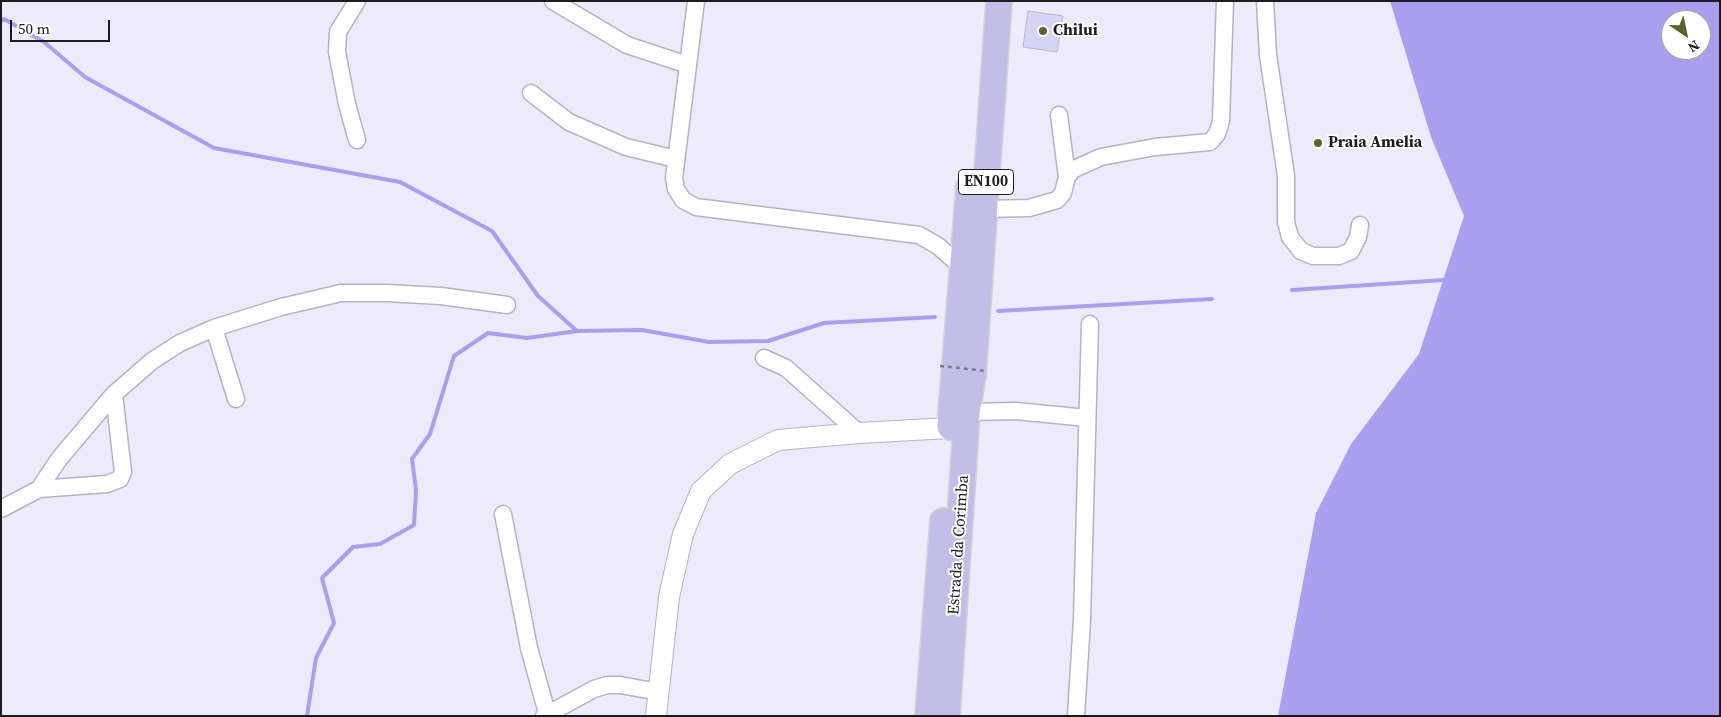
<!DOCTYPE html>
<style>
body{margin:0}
#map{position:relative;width:1721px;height:717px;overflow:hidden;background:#edebfb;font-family:"Source Serif 4",serif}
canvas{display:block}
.frame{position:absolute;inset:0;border:2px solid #1b1b20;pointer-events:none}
.north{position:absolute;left:1661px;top:10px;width:50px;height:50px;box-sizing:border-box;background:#fff;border:1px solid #a4a4a6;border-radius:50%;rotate:146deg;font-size:14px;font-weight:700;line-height:20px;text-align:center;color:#1b1b20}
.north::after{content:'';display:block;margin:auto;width:18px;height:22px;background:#5f5f2c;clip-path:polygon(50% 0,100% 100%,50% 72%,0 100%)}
.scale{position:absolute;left:10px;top:20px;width:100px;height:22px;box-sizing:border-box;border:2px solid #1b1b20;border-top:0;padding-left:6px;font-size:15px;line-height:18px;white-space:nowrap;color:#1b1b20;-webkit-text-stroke:4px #fff;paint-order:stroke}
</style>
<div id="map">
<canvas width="1721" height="717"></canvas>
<div class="frame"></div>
<div class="north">N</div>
<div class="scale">50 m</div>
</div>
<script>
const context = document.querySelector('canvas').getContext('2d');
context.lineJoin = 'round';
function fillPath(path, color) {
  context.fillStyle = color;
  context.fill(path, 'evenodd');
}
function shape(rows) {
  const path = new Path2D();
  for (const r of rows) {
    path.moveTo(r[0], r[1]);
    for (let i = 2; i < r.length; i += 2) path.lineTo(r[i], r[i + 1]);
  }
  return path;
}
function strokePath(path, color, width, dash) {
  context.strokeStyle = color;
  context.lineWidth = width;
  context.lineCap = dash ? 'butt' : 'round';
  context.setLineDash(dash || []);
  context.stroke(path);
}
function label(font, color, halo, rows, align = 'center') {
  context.font = font + ' "Source Serif 4",serif';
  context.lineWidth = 4;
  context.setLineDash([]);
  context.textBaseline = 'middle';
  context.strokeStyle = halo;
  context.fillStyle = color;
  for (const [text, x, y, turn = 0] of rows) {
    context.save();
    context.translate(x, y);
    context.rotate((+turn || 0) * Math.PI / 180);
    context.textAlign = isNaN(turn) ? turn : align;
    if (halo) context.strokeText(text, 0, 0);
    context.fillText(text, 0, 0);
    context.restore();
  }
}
const water = shape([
 [1390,1,1720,1,1720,716,1278,716,1316,513,1351,444,1419,354,1464,216,1431,137],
 [1671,20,1701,20,1701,50,1671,50]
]);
const stream = shape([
 [1,21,4,19,44,42,85,77,214,148,400,182,492,231,538,296,577,331,642,330,709,342,768,341,824,323,935,317],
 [1292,290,1444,280],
 [998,311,1212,299],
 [307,716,316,658,334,623,322,578,353,547,380,544,414,525,416,490,412,459,430,434,454,356,488,333,527,338,577,331]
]);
const building = shape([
 [1028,11,1063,16,1057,52,1023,47,1028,11]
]);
const minor = shape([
 [553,1,627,45,688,65],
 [696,1,674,178,676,189,683,200,696,207,919,235,938,246,963,268],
 [1265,1,1268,55,1286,176,1286,222,1290,237,1301,251,1313,256,1339,256,1351,251,1358,237,1360,225],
 [531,93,569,122,626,147,676,159],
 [1059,115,1067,177],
 [357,140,347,104,337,52,338,32,357,1],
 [985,209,1029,208,1057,200,1063,193,1067,177,1072,170,1101,157,1155,147,1210,142,1217,134,1221,121,1225,1],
 [214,328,236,399],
 [764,358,786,368,859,433],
 [967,412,1016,411,1087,418],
 [39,489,107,484,120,479,123,472,114,394],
 [1,509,39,489,59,459,114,394,152,361,180,343,214,328,281,307,341,293,386,293,441,296,507,305],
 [503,514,529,648,547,713],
 [544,716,594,689,607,685,620,685,659,692],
 [1076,716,1082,620,1090,324]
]);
const tertiary = shape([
 [656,716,669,597,683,534,701,491,730,464,778,440,859,433,950,428]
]);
const primary = shape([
 [950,427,969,187],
 [928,716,943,521],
 [947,716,967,412,973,375,999,1]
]);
const pathBridge = shape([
 [940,366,987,371]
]);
const markers = [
 [1043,31,5,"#5f5f2c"],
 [1318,143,5,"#5f5f2c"]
];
const shields = [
 [986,182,55]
];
const shieldNames = [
 ["EN100",986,182]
];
const poiNames = [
 ["Chilui",1053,31],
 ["Praia Amelia",1328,143]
];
const streetNames = [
 ["Estrada da Corimba",959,545,-86]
];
fillPath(water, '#aa9fef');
strokePath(stream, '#aa9fef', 4);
fillPath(building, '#d6d3f5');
strokePath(building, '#b7b6c5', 1);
strokePath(minor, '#b4b3c1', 19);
strokePath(tertiary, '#b4b3c1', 22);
strokePath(primary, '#d1d1d2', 28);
strokePath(minor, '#fff', 16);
strokePath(tertiary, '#fff', 20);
strokePath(primary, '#c3bee7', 25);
strokePath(pathBridge, '#7e7d87', 2.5, [4, 4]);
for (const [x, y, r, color] of markers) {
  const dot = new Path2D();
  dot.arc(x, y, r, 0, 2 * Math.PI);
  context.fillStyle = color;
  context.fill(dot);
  strokePath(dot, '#fff', 2);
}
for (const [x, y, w] of shields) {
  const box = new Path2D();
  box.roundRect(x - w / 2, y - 12.5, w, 25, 4);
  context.fillStyle = '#fff';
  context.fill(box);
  strokePath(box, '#1b1b20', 1);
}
label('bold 15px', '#1b1b20', null, shieldNames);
label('bold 16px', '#1b1b20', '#fff', poiNames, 'left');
label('16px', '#1b1b20', '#fff', streetNames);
</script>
